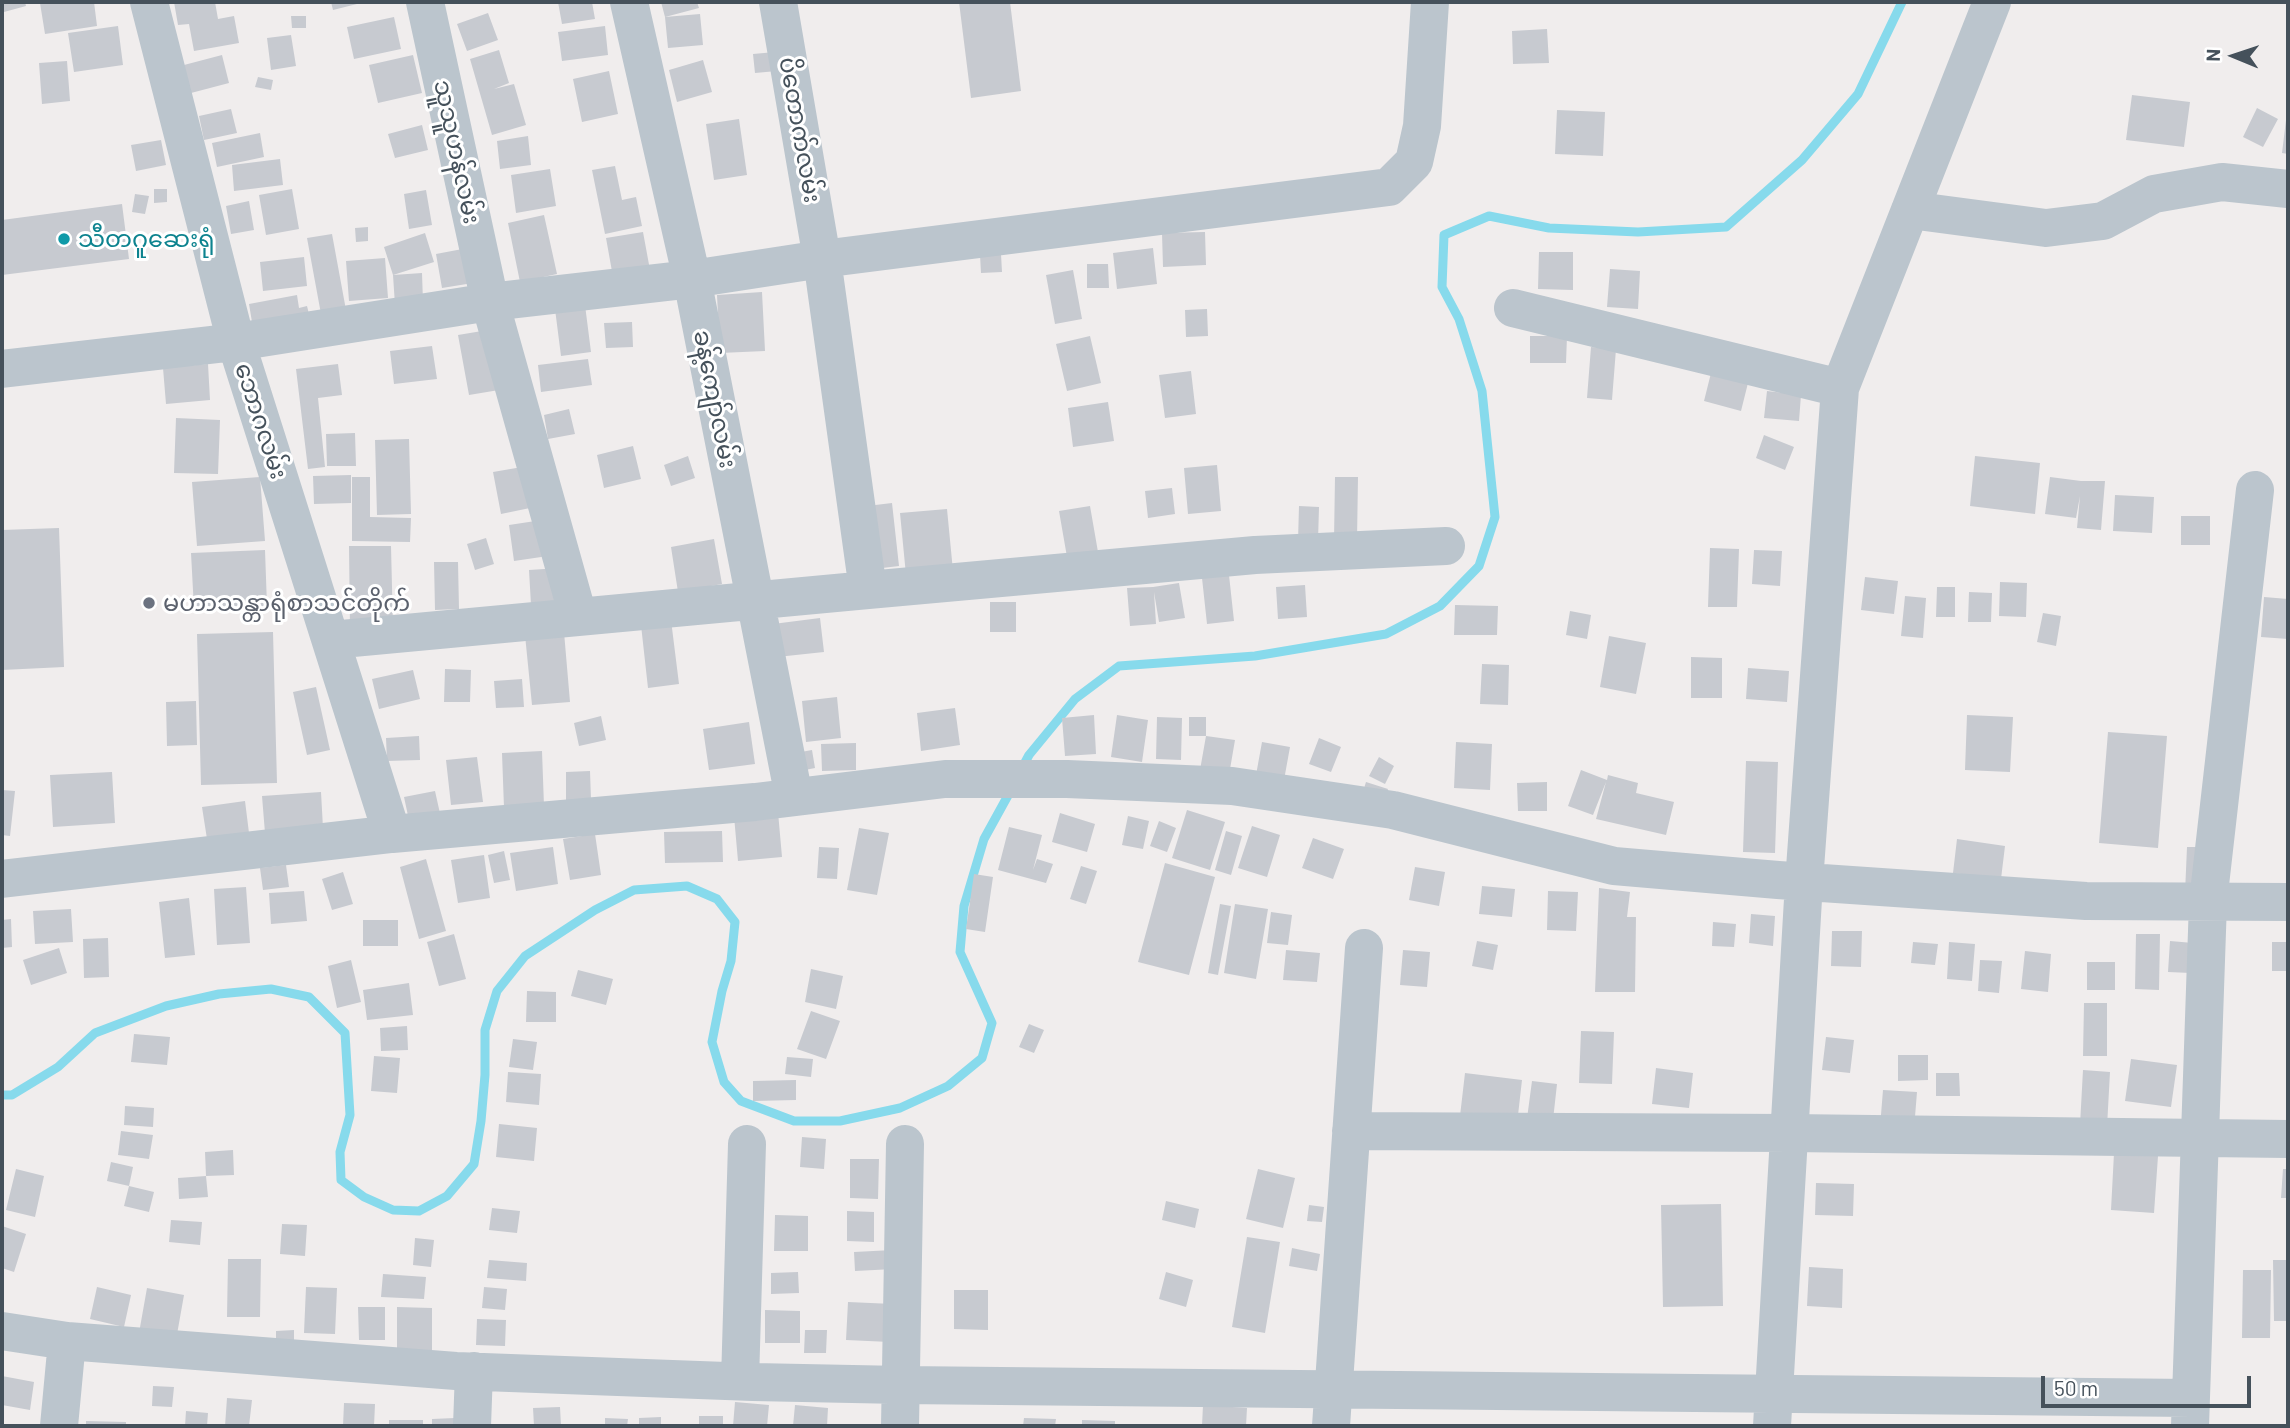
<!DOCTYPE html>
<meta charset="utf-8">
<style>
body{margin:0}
#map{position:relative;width:2290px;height:1428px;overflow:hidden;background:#f0eded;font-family:Barlow,sans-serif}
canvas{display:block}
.frame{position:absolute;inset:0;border:4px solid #45515b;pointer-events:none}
.north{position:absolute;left:2199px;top:21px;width:70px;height:70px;-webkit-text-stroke:5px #fff;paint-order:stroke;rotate:272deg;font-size:19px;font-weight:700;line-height:28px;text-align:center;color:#45515b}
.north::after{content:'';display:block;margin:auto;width:24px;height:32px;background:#45515b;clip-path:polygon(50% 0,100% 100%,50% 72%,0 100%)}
.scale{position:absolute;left:2041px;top:1376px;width:210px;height:32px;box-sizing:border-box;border:4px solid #45515b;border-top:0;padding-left:9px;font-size:21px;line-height:24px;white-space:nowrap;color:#45515b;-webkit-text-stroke:5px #fff;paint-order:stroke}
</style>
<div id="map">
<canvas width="2290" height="1428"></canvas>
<div class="frame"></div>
<div class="north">N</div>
<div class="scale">50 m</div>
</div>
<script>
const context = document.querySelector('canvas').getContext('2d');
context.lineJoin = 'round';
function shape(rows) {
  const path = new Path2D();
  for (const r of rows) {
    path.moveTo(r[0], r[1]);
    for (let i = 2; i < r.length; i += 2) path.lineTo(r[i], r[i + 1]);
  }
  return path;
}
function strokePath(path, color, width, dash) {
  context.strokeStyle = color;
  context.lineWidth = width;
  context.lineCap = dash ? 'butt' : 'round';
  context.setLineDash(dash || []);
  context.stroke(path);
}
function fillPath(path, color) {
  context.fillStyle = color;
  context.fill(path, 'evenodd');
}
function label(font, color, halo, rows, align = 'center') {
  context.font = font + ' Barlow,"Noto Sans Myanmar",sans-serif';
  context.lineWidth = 6;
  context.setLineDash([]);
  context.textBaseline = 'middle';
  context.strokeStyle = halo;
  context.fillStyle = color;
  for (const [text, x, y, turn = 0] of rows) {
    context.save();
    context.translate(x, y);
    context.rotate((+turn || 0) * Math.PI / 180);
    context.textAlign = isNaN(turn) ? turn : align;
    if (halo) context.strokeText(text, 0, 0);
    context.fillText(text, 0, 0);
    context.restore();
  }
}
const stream = shape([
 [1022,768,1029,755,1075,699,1119,666,1255,656,1386,634,1440,606,1479,566,1495,517,1482,391,1459,319,1442,287,1444,235,1489,216,1549,228,1638,232,1726,227,1802,160,1858,94,1902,2],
 [2,1095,12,1095,58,1067,95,1033,166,1006,219,994,271,989,309,997,345,1033,350,1115,340,1152,341,1180,364,1197,393,1210,419,1211,447,1196,474,1164,481,1121,485,1075,485,1030,497,991,525,956,595,910,634,890,687,886,717,899,735,922,731,961,722,991,712,1042,724,1082,741,1101,794,1121,840,1121,900,1108,948,1086,982,1058,992,1023,960,952,964,906,984,839,1011,790]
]);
const building = shape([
 [2,2,25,2,26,6,4,12],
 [48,2,94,2,97,26,45,34,40,3],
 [174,2,215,2,218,19,234,16,239,43,194,51,189,24,178,25],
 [331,2,361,2,361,3,333,10],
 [558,2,592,2,595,19,562,24],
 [661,2,697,2,699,8,665,17],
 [959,2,1010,2,1021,91,971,98],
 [488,13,498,40,467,51,457,24],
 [700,14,703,45,668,48,665,17],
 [291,16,306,16,306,28,292,28],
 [394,17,401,49,354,59,347,27],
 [118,26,123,65,74,72,68,33],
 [605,26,608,55,562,61,558,32],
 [1547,29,1549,63,1513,64,1512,31],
 [291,35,296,66,271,70,267,38],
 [499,50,509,83,494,89,514,84,526,125,492,135,470,59],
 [775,52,777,71,755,73,753,54],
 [222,55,229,83,191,93,184,65],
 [413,55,422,93,378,103,369,65],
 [703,60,712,92,677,102,669,70],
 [67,61,70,101,42,104,39,63],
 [609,71,618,114,582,122,573,79],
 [258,77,273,80,271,90,255,87],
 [2132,95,2190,102,2184,147,2126,140],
 [2257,108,2278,119,2263,147,2243,137],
 [231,109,237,133,204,140,199,116],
 [1557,110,1605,112,1603,156,1555,154],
 [739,119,747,175,714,180,706,124],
 [2286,120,2288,120,2288,154,2282,153],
 [422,125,428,150,395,158,388,134],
 [260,133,264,157,217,167,212,143],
 [528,136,531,165,500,169,497,141],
 [161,140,166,165,136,171,131,145],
 [280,159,283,185,234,191,232,165],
 [615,166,622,200,636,197,642,226,605,234,592,170],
 [550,169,556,206,516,213,511,175],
 [154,189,167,189,167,202,154,203],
 [292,189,299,229,266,235,259,195],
 [426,190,432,225,409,229,404,194],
 [135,194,149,196,145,214,132,212],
 [249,201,254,230,231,234,226,206],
 [122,204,129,259,2,275,2,220],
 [544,215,557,274,520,282,508,223],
 [368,227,368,241,356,242,355,228],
 [643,232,650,270,613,277,606,238],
 [1205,232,1206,265,1163,267,1162,233],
 [425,233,434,262,393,275,384,247],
 [332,234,346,310,321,314,307,238],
 [473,247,479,282,442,288,436,254],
 [1153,248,1157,284,1117,289,1113,253],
 [1539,252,1573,252,1573,290,1538,289],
 [1001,254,1002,272,981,273,980,255],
 [304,257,307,286,263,291,260,262],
 [385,258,388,298,349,301,346,261],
 [1087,264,1108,264,1109,288,1087,288],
 [1610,269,1640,271,1638,309,1607,307],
 [1073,270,1082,319,1055,324,1046,275],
 [422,273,423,302,395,305,393,275],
 [762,292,765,351,720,353,717,295],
 [297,295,299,308,307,306,310,318,253,328,249,304],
 [585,305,591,352,561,356,555,309],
 [1207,309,1208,336,1186,337,1185,310],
 [632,322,633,347,606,348,604,323],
 [494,329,505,389,469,395,458,335],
 [1090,336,1101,383,1067,391,1056,344],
 [1530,336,1567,336,1566,363,1530,363],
 [432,346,437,379,394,384,390,351],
 [1591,347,1616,349,1612,400,1587,398],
 [588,359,592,385,541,392,538,365],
 [208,364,210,400,166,404,163,368],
 [338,364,342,395,318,398,325,467,308,469,296,369],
 [1191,371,1196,414,1165,418,1159,375],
 [1711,373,1748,383,1741,411,1704,401],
 [1767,391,1801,395,1799,421,1764,418],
 [1108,402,1114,441,1073,447,1068,408],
 [569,409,575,434,548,439,544,415],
 [176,418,220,420,218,474,174,473],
 [355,433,356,466,327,466,326,434],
 [1764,435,1794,447,1785,470,1756,458],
 [409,439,411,514,377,515,375,440],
 [633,446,641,479,604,488,597,455],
 [688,456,695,478,671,486,664,465],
 [1975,456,2040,463,2035,514,1970,506],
 [1217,465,1221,511,1188,514,1184,468],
 [522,467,530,508,501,514,493,472],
 [351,475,351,503,314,504,313,476],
 [260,477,265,541,197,546,192,482],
 [352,477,370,477,370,517,411,518,410,542,352,541],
 [1335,477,1358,477,1357,540,1334,540],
 [2050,477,2081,481,2105,481,2101,530,2077,528,2080,496,2076,518,2045,514],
 [1172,488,1175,514,1148,518,1145,491],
 [2115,495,2154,497,2152,533,2113,531],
 [892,503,899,566,874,569,867,506],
 [1090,506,1098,552,1067,557,1059,511],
 [1299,506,1319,507,1318,541,1298,541],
 [947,509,953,571,906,575,900,513],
 [2181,516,2210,516,2210,545,2181,545],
 [542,520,548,556,514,561,509,525],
 [59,528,64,667,2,670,2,530],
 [486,538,494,564,475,570,467,544],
 [714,539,722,584,678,592,671,547],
 [349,546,391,546,393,628,350,629],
 [1710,548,1739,549,1737,607,1708,607],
 [265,550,267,606,194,609,191,553],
 [1754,550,1782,551,1780,586,1752,584],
 [434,562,458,562,459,609,435,610],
 [560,568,562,603,531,605,529,570],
 [1229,575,1234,621,1207,624,1202,578],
 [1865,577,1898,581,1894,614,1861,610],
 [2000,582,2027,583,2026,617,1999,616],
 [1179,583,1185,618,1159,622,1154,592,1156,624,1130,626,1127,588,1153,587],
 [1305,585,1307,617,1278,619,1276,587],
 [1937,587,1955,587,1955,617,1936,617],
 [1969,592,1992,593,1991,622,1968,622],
 [1905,596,1926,598,1923,638,1901,636],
 [2264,597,2288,599,2288,639,2261,637],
 [990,602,1016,602,1016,632,990,632],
 [1455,605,1498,606,1497,635,1454,635],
 [1570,611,1591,615,1587,639,1566,635],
 [670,612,679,684,648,688,640,616],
 [2043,613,2061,616,2056,646,2037,642],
 [820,618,824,652,777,657,773,624],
 [273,632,277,783,201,785,197,634],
 [564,632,570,702,532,705,525,635],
 [1609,636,1646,643,1636,694,1600,687],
 [1691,657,1722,658,1722,698,1691,698],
 [1482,664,1509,665,1508,705,1480,704],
 [1748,668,1789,671,1787,702,1746,699],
 [445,669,471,670,470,702,444,702],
 [413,670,420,699,379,709,372,679],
 [522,679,524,707,496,708,494,681],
 [316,687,330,750,307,755,293,692],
 [837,697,841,738,806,742,802,701],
 [196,701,197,745,167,746,166,702],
 [955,708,960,745,921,751,917,713],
 [1094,715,1096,754,1065,756,1062,718],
 [1117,715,1148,720,1142,762,1111,757],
 [1967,715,2013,717,2010,772,1965,770],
 [601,716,606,740,579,746,574,723],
 [1157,717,1182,718,1181,760,1156,759],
 [1189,717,1206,717,1206,736,1189,736],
 [749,722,755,764,709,770,703,729],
 [2108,732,2167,736,2158,848,2099,843],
 [419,736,420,760,387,761,386,738],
 [1206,736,1235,740,1229,775,1200,770],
 [1319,738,1341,747,1331,772,1309,764],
 [1262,742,1290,747,1284,780,1256,775],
 [1456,742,1492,744,1490,790,1454,788],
 [856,743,856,770,822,771,821,744],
 [812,750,815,768,805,770,801,752],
 [542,751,544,806,504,808,502,753],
 [477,757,483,802,451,805,446,760],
 [1379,757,1394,766,1385,784,1369,776],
 [1746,761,1778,762,1775,853,1743,852],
 [1581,770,1607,780,1608,775,1638,783,1636,793,1674,802,1666,835,1596,819,1606,782,1593,815,1568,806],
 [590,771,591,800,566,800,566,772],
 [112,772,115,823,53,827,50,775],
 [1366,782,1388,789,1382,805,1361,798],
 [1547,782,1547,811,1518,811,1517,783],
 [2,790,15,791,10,836,2,835],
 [435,791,441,818,410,825,404,797],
 [321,792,323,828,265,833,262,796],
 [245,801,249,833,207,839,202,807],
 [1187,810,1225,822,1210,870,1172,858],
 [778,812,782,857,738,861,734,816],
 [1060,813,1095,824,1087,852,1052,842],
 [1128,816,1149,821,1143,849,1122,845],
 [1159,821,1176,828,1167,852,1150,846],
 [1252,826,1280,835,1267,877,1238,868],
 [1009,827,1042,835,1033,870,1037,859,1053,864,1046,883,998,870],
 [859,828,889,833,877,895,847,890],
 [722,831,723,862,665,863,664,832],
 [1226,831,1242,836,1231,875,1215,870],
 [595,834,601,875,570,880,563,839],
 [1313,838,1344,849,1333,879,1302,868],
 [1957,839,2005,846,2001,879,1953,873],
 [553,847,558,884,516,891,510,853],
 [819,847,839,848,837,879,817,878],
 [2187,847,2205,847,2204,894,2185,893],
 [504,851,510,880,494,883,488,855],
 [484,855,490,898,458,903,451,860],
 [426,859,446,931,419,939,400,867],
 [1165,863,1215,877,1189,975,1138,962],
 [286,865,289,887,263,890,260,868],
 [1081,866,1097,871,1086,904,1070,899],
 [1415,867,1445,872,1439,906,1409,900],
 [343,872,353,904,332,910,322,879],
 [974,874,993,877,985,932,966,929],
 [1482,886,1515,889,1512,917,1479,914],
 [246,887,250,943,217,945,214,889],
 [1599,888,1630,892,1627,917,1636,917,1635,992,1595,992],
 [304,891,307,921,271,924,269,893],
 [1548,891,1578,892,1576,931,1547,930],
 [189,898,195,955,165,958,159,902],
 [1220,904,1231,906,1218,975,1208,973],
 [1235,904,1268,909,1256,979,1224,973],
 [71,909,73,942,35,944,33,911],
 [1271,912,1292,915,1288,945,1267,943],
 [1751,914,1775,916,1773,946,1749,943],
 [11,919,12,947,2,948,2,920],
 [363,920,398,920,398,946,363,946],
 [1713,922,1736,924,1734,947,1712,946],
 [1832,931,1862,931,1861,967,1831,966],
 [454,934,466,979,439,986,427,942],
 [2136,934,2160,934,2159,990,2135,989],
 [108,938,109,977,84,978,83,939],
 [1477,941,1498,945,1493,970,1472,966],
 [2170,941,2193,943,2191,973,2168,972],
 [1913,942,1938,944,1935,965,1911,963],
 [1949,942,1975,944,1972,981,1947,979],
 [2272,942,2288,942,2288,971,2272,971],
 [59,948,67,973,31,985,23,960],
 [1286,950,1320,953,1317,982,1283,980],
 [1403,950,1430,952,1427,987,1400,985],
 [2025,951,2051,954,2048,992,2021,989],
 [351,960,361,1002,337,1008,328,966],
 [1980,960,2002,961,1999,993,1978,991],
 [2087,962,2115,962,2115,990,2087,990],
 [811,969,843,976,836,1009,805,1002],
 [578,970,613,979,606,1005,571,996],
 [409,983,413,1015,367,1020,363,990],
 [527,991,556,992,556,1022,526,1022],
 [2084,1003,2107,1003,2107,1056,2083,1056],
 [811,1011,840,1021,826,1059,797,1049],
 [1029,1024,1044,1030,1034,1053,1019,1047],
 [407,1026,408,1050,381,1051,380,1028],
 [1581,1031,1614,1032,1612,1084,1579,1083],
 [134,1034,170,1037,167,1065,131,1062],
 [1826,1037,1854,1040,1850,1073,1822,1070],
 [513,1039,537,1042,533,1070,509,1067],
 [1898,1055,1928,1055,1928,1080,1898,1081],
 [374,1056,400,1058,397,1093,371,1091],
 [787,1057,813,1059,811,1077,785,1074],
 [2131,1059,2177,1065,2171,1107,2125,1101],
 [1656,1068,1693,1073,1689,1108,1652,1104],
 [2083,1070,2110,1072,2107,1127,2080,1125],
 [508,1072,541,1074,539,1105,506,1102],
 [1465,1073,1522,1080,1517,1124,1460,1116],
 [1936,1073,1959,1073,1960,1096,1936,1096],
 [796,1080,796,1100,753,1101,753,1081],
 [1532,1081,1557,1084,1552,1129,1526,1126],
 [1883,1090,1917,1092,1914,1129,1880,1127],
 [125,1106,154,1108,153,1127,124,1125],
 [499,1124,537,1128,534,1161,496,1157],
 [121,1131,153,1135,149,1159,118,1155],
 [802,1137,826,1139,824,1169,800,1167],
 [233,1150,234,1175,206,1176,205,1152],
 [2114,1153,2158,1156,2154,1213,2111,1210],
 [850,1159,879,1159,878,1199,850,1198],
 [111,1162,133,1167,129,1186,107,1181],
 [16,1169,44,1176,35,1217,6,1210],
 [1258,1169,1295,1178,1283,1228,1246,1219],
 [2283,1169,2288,1169,2288,1198,2281,1198],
 [206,1176,208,1197,179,1199,178,1178],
 [1816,1183,1854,1184,1853,1216,1815,1215],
 [129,1186,154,1192,149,1212,124,1206],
 [1166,1201,1199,1209,1195,1228,1162,1220],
 [1721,1204,1723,1306,1663,1307,1661,1205],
 [1309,1205,1324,1207,1322,1222,1307,1221],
 [492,1208,520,1211,517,1233,489,1230],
 [847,1211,874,1212,874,1242,847,1241],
 [775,1215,808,1216,808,1251,774,1251],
 [171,1220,202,1222,200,1245,169,1242],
 [282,1224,307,1225,305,1256,280,1254],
 [2,1226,26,1234,14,1272,2,1268],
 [1247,1237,1280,1242,1265,1333,1232,1327],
 [415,1238,434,1240,431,1267,413,1265],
 [1292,1248,1320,1254,1317,1271,1289,1266],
 [893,1250,894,1269,855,1271,854,1252],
 [228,1259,261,1259,260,1317,227,1317],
 [489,1260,527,1263,526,1281,487,1278],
 [2273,1260,2288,1260,2288,1321,2274,1321],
 [1809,1267,1843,1269,1842,1308,1807,1306],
 [2243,1270,2271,1270,2270,1338,2242,1338],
 [798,1272,799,1293,771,1294,771,1273],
 [1166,1272,1193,1280,1186,1307,1159,1299],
 [383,1274,426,1277,424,1299,381,1297],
 [97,1287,131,1295,124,1327,90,1319],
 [306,1287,337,1288,335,1334,304,1333],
 [484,1287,507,1289,505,1310,482,1308],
 [147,1288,184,1295,176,1340,139,1333],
 [954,1290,988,1290,988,1330,954,1329],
 [848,1302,893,1304,890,1342,846,1340],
 [358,1307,385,1307,385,1340,359,1340],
 [397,1307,432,1308,432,1360,397,1359],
 [765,1310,800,1311,800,1343,765,1343],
 [477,1319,506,1320,505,1346,476,1345],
 [294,1330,294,1350,276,1350,276,1331],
 [805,1330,827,1330,826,1353,804,1353],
 [2,1376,34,1382,30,1410,2,1405],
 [153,1386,174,1387,172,1407,152,1406],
 [227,1398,252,1400,249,1426,225,1426],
 [735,1402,769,1405,767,1426,733,1426],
 [344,1403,375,1404,374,1426,343,1426],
 [795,1405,828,1408,827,1426,793,1426],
 [1203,1405,1247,1408,1246,1426,1202,1426],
 [560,1407,561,1426,534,1426,533,1408],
 [186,1411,208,1413,207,1426,185,1426],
 [699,1416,723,1416,723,1426,699,1426],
 [661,1417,661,1426,639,1426,639,1418],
 [455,1418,455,1426,432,1426,432,1419],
 [605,1418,628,1419,627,1426,605,1426],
 [1024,1418,1056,1419,1055,1426,1023,1426],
 [389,1420,423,1420,423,1426,389,1426],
 [1082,1420,1115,1421,1115,1426,1082,1426],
 [86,1421,126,1422,126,1426,86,1426]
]);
const minor = shape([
 [149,2,236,342,392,834],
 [425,2,490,302,578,616],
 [629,2,692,279,794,797],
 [778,2,822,259,868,590,1255,555,1446,546],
 [1910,210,2046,228,2103,221,2154,194,2222,182,2288,189],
 [1513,308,1840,388],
 [2,369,236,342,490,302,692,279,822,259,1389,187,1414,162,1422,126,1430,2],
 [331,640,868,590],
 [2,879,392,834,755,802,945,779,1067,779,1232,786,1393,810,1614,866,1778,880,2086,901,2288,902],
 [1351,1131,1790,1133,2288,1139],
 [2,1331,67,1341,456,1371,753,1382,902,1385,2191,1398],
 [740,1381,747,1144],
 [59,1426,67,1341],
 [472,1426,474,1371],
 [900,1426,905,1144],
 [1331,1426,1364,948],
 [1772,1426,1804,882,1840,388,1992,2],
 [2190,1426,2208,902,2255,490]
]);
const markers = [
 [64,239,7,"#0f9aa8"],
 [149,603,7,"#6b7280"]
];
const streetNames = [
 ["ပိတောက်လမ်း",800,130,80],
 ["သူသူဟန်လမ်း",457,152,78],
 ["ခန့်ကျော်လမ်း",715,399,79],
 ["ဘောဂလမ်း",261,421,72]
];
const cultureNames = [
 ["သီတဂူဆေးရုံ",78,239]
];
const worshipNames = [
 ["မဟာသန္တာရုံစာသင်တိုက်",163,603]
];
strokePath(stream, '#87daec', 9);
fillPath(building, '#c7cad0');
strokePath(minor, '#bbc5cd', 38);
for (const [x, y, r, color] of markers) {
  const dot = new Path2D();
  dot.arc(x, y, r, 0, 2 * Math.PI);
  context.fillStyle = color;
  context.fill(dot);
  strokePath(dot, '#fff', 2.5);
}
label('24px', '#45515b', '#fff', streetNames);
label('24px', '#0d838f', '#fff', cultureNames, 'left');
label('24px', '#5b616d', '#fff', worshipNames, 'left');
</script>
